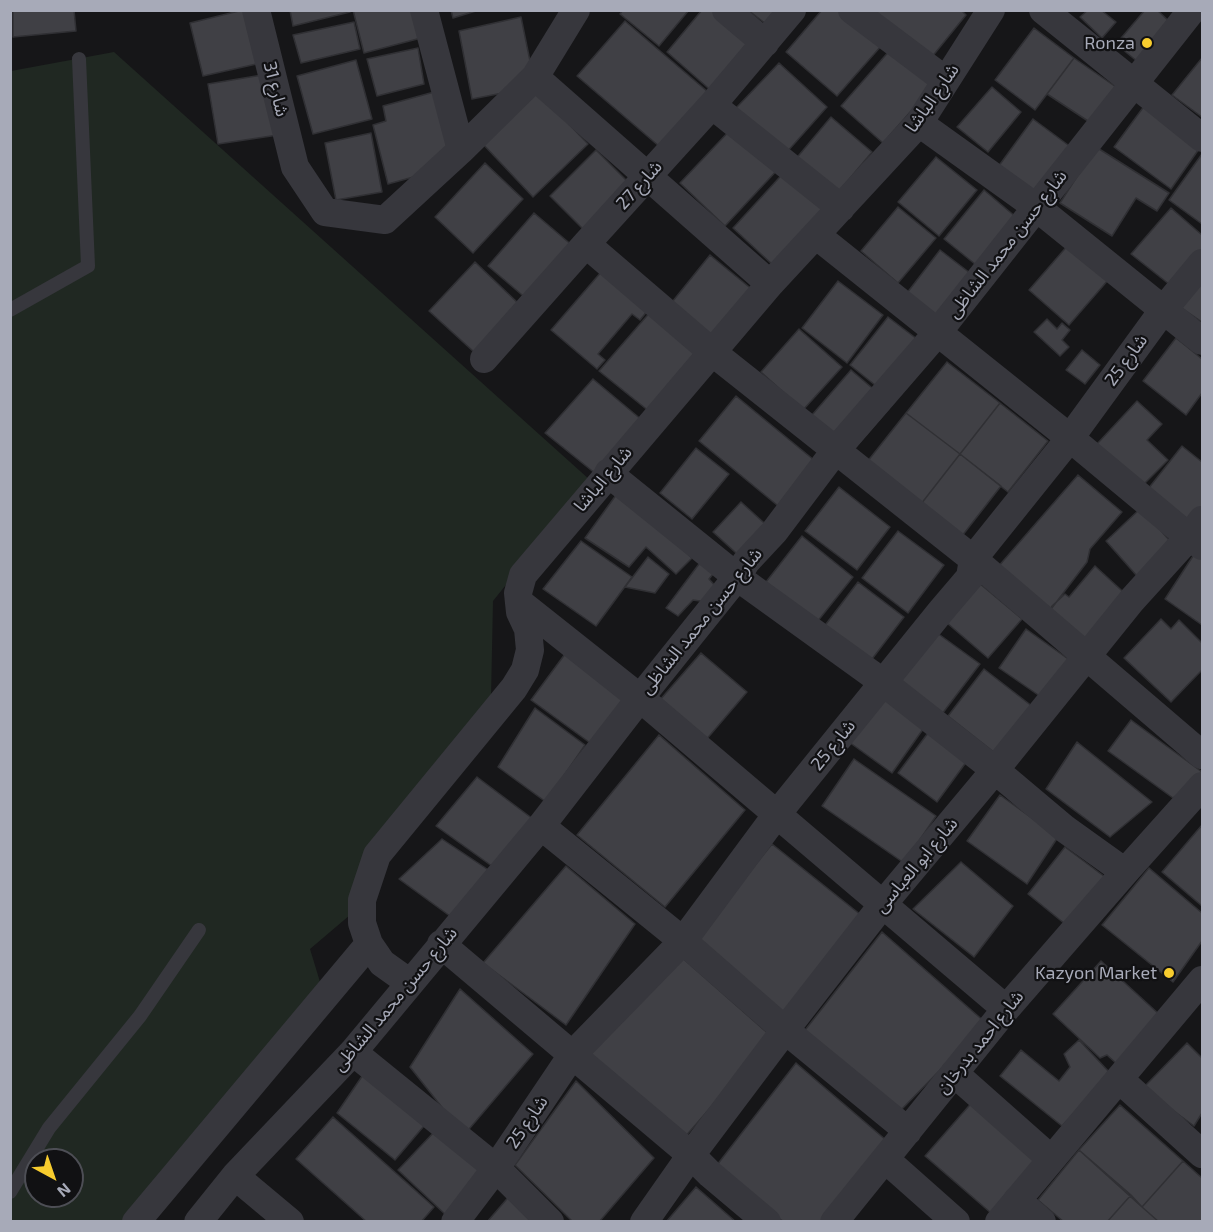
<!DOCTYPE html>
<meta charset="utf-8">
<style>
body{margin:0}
#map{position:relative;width:1213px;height:1232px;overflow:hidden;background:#161618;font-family:"Exo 2",sans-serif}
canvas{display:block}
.frame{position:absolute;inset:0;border:12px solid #a7aab8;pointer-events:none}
.north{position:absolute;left:24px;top:1148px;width:60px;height:60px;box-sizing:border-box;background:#111113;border:2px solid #4d4e55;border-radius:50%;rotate:140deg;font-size:16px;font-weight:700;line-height:24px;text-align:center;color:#a7aab8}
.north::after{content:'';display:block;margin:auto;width:21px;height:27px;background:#f7cc2e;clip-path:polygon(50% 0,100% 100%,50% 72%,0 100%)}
</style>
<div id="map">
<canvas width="1213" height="1232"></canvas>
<div class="frame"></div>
<div class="north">N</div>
</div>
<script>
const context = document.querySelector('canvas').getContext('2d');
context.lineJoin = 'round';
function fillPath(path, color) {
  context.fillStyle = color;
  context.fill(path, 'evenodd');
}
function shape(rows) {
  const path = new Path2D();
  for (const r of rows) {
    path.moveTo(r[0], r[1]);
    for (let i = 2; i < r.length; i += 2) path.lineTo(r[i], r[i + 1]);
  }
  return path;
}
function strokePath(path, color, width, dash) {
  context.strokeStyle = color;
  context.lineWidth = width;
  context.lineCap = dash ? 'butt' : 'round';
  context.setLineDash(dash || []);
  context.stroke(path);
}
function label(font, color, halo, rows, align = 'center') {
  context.font = font + ' "Exo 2","Noto Sans Arabic",sans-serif';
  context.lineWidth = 4.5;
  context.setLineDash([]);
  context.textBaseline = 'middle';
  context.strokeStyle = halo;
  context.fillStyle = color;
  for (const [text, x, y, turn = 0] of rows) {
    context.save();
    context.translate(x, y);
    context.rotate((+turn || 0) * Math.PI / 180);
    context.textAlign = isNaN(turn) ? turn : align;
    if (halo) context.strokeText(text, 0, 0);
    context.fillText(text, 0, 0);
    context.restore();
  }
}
const green = shape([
 [114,52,590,480,493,601,491,698,350,915,310,949,324,995,135,1221,11,1222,11,71],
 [36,1160,72,1160,72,1196,36,1196]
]);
const building = shape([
 [13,10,74,10,76,31,13,37,13,10],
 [243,10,261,63,203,76,190,23,243,10],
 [290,10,349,10,350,12,293,26,290,10],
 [353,10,413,10,421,38,364,53,353,10],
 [451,10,479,10,453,18,451,10],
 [623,10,689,10,659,46,620,14,623,10],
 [702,10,722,10,759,43,715,94,667,52,702,10],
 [748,10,776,10,766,24,748,10],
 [822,10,843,10,882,45,837,96,786,52,822,10],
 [863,10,961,10,966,15,927,63,863,10],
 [1088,10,1101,10,1116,22,1102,38,1080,17,1088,10],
 [1145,10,1157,10,1171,23,1138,62,1116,44,1145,10],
 [521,17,531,66,523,89,472,99,459,31,521,17],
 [625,21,715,98,667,153,577,76,625,21],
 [354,22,360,49,301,63,293,35,354,22],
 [1034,28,1074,58,1035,110,995,80,1034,28],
 [418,48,424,84,377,96,367,59,418,48],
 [891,49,933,86,883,143,841,106,891,49],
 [1074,58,1116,87,1091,123,1047,94,1074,58],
 [1202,58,1202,117,1172,95,1202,58],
 [356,60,372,119,313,134,297,76,356,60],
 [779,63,827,107,786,153,736,108,779,63],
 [268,74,278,135,218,144,208,84,268,74],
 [992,87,1021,112,988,152,957,127,992,87],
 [535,89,588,144,533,197,480,141,535,89],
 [434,92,453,166,388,184,373,125,386,121,383,106,434,92],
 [1145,105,1199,149,1171,189,1114,147,1145,105],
 [831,117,872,152,835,196,794,161,831,117],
 [1033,119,1083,156,1047,204,998,167,1033,119],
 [734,126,781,166,725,226,680,183,734,126],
 [371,133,382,192,336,200,325,143,371,133],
 [1096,147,1169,193,1157,211,1136,198,1112,236,1060,203,1096,147],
 [596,150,631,185,585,231,550,196,596,150],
 [1202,154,1202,224,1169,200,1202,154],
 [936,157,977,190,939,236,898,202,936,157],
 [485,163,523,199,473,253,435,217,485,163],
 [789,167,830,206,774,266,733,228,789,167],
 [984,190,1030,229,991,277,944,239,984,190],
 [898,207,936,238,898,283,861,251,898,207],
 [1171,208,1202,235,1202,262,1179,292,1131,254,1171,208],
 [534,213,574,247,528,300,488,266,534,213],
 [1069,244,1109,279,1069,325,1029,290,1069,244],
 [940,250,983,283,950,326,907,293,940,250],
 [710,255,754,291,704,352,660,317,710,255],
 [475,262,519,304,474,352,429,311,475,262],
 [602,271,648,310,640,320,632,314,598,354,605,360,597,369,551,330,602,271],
 [1202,276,1202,322,1180,307,1202,276],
 [838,281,883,315,847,363,802,328,838,281],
 [652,310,701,353,650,412,599,371,652,310],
 [888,317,934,352,895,401,850,365,888,317],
 [1047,319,1057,329,1062,323,1070,330,1062,340,1069,347,1060,356,1034,332,1047,319],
 [799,329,842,367,803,410,761,372,799,329],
 [1176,338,1202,359,1202,393,1186,415,1143,381,1176,338],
 [1082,350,1100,365,1085,384,1066,370,1082,350],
 [947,362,1000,403,960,454,906,413,947,362],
 [851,370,892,405,853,450,812,415,851,370],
 [593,379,643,421,596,474,545,433,593,379],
 [736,396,831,474,794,519,699,441,736,396],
 [1137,401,1162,424,1147,440,1168,460,1142,486,1097,444,1137,401],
 [1000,403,1048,441,1008,492,960,454,1000,403],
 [906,413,960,454,921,504,867,462,906,413],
 [1182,446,1202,462,1202,509,1192,523,1148,489,1182,446],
 [696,448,729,474,692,519,660,493,696,448],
 [960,454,1001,486,962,536,921,504,960,454],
 [1078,475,1122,512,1090,549,1087,562,1048,613,997,568,1078,475],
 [839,487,890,527,857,570,805,531,839,487],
 [619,491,692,558,676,574,646,547,629,567,585,538,619,491],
 [741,502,774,532,746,562,713,532,741,502],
 [1141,508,1177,549,1145,585,1106,541,1141,508],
 [898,531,944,565,908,613,862,578,898,531],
 [802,536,853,577,817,622,766,582,802,536],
 [581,541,632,577,596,626,543,589,581,541],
 [1195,553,1202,559,1202,625,1165,599,1195,553],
 [648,557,669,574,655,593,625,587,648,557],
 [702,560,718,568,709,579,718,589,707,602,693,600,678,616,666,608,702,560],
 [1095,566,1132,600,1089,644,1048,613,1052,606,1065,594,1069,597,1095,566],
 [973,578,1022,619,988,658,940,617,973,578],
 [858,582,904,617,869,663,823,628,858,582],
 [1161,619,1171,629,1179,620,1202,643,1202,670,1171,702,1124,658,1161,619],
 [1026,629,1071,661,1044,699,999,668,1026,629],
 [933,630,980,664,942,714,896,679,933,630],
 [568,650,631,700,593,745,531,700,568,650],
 [701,653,747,692,705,741,659,701,701,653],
 [984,669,1037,710,1000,757,948,716,984,669],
 [884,694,926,725,892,773,849,742,884,694],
 [535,708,585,745,546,802,498,767,535,708],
 [1131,720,1202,772,1202,775,1173,798,1108,751,1131,720],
 [928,733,967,761,937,802,898,773,928,733],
 [659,735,745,810,665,907,577,835,659,735],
 [1077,742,1152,802,1110,837,1046,789,1077,742],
 [854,759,936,816,904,863,822,806,854,759],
 [477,777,537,822,496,869,436,826,477,777],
 [1000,795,1058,837,1027,884,967,841,1000,795],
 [1202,825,1202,906,1162,872,1202,825],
 [442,839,493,873,454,919,399,879,442,839],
 [772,844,866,919,788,1016,694,941,772,844],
 [1065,847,1109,880,1070,928,1028,894,1065,847],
 [961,862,1013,906,974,957,913,909,961,862],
 [566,866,635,924,566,1025,483,963,566,866],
 [1149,868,1202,913,1202,941,1173,982,1102,925,1149,868],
 [882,932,986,1023,900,1111,802,1034,882,932],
 [679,955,772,1037,684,1138,582,1049,679,955],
 [1101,961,1161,1016,1117,1064,1107,1055,1100,1058,1053,1014,1101,961],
 [460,989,533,1054,464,1135,410,1067,460,989],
 [1079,1040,1111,1074,1062,1126,1000,1076,1021,1050,1059,1081,1070,1067,1064,1054,1079,1040],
 [1187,1043,1202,1058,1202,1113,1194,1126,1143,1088,1187,1043],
 [796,1063,887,1141,822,1222,784,1222,710,1174,796,1063],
 [367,1069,429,1120,395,1160,337,1113,367,1069],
 [576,1081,654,1158,599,1222,573,1222,515,1165,576,1081],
 [975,1099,1040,1157,991,1213,925,1156,975,1099],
 [1120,1105,1183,1161,1142,1207,1079,1150,1120,1105],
 [333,1117,434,1207,421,1222,367,1222,296,1159,333,1117],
 [436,1130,485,1175,447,1216,398,1170,436,1130],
 [1079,1150,1131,1195,1107,1222,1064,1222,1038,1200,1079,1150],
 [1183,1161,1202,1178,1202,1222,1159,1222,1142,1207,1183,1161],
 [696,1187,736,1222,666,1222,696,1187],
 [512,1193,545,1222,487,1222,512,1193],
 [1131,1195,1142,1207,1159,1222,1107,1222,1131,1195]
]);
const lane = shape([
 [10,310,88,266,79,59],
 [10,1192,49,1128,140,1016,199,930]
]);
const street = shape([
 [256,10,295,167,325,212,385,220,461,150,535,77,576,10],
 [424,10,461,150],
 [726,10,765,43],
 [852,10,945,80],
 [1043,10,1202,138],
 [535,77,770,284],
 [712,105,841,208],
 [919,123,1036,207,1202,341],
 [816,235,1070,438,1189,537,1202,546],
 [586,244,712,352,973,559,1202,755],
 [484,359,586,244,712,105,792,10],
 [608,473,737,577,884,683,995,770,1065,829,1125,872],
 [519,602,640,698,1006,1009],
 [541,826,683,941,785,1030,908,1131],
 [441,944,691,1155,710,1174,767,1222],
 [410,983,382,963,369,944,362,923,362,900,377,855,514,688,525,670,530,650,528,629,520,612,518,593,523,575,770,284,919,123,991,10],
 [353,1052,496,1168,550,1222],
 [954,1073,1051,1159],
 [1119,1079,1202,1154],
 [885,1159,956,1222],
 [235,1176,290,1222],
 [1017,1200,1042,1222],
 [136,1222,369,944],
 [198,1222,235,1176,353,1052,541,826,640,698,737,577,746,562,774,532,835,451,938,332,1192,10],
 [455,1222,496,1168,572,1055,683,941,777,814,941,611,970,577,973,559,1070,438,1164,309,1202,263],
 [644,1222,691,1155,785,1030,883,904,995,770,1132,600,1189,537,1202,520],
 [834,1222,1006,1009,1125,872,1202,786],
 [999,1222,1202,980]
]);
const markers = [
 [1147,43,6,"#f7cc2e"],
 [1169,973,6,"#f7cc2e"]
];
const poiNames = [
 ["Ronza",1135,43],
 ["Kazyon Market",1157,973]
];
const streetNames = [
 ["شارع 31",276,89,76],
 ["شارع الباشا",932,98,-55],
 ["شارع 27",639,185,-48],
 ["شارع حسن محمد الشاظى",1007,244,-52],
 ["شارع 25",1126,360,-54],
 ["شارع الباشا",603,479,-50],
 ["شارع حسن محمد الشاظى",701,621,-51],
 ["شارع 25",833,745,-51],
 ["شارع ابو العباسى",916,865,-50],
 ["شارع حسن محمد الشاظى",395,999,-50],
 ["شارع احمد بدرخان",980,1042,-51],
 ["شارع 25",527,1122,-56]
];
fillPath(green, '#202822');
fillPath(building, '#404045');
strokePath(building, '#303034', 1.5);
strokePath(lane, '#37373d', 14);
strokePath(street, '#37373d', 28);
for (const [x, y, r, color] of markers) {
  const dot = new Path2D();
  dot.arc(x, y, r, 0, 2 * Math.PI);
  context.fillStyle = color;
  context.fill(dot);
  strokePath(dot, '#111113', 2);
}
label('18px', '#a7aab8', '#111113', poiNames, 'right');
label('18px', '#a7aab8', '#111113', streetNames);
</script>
